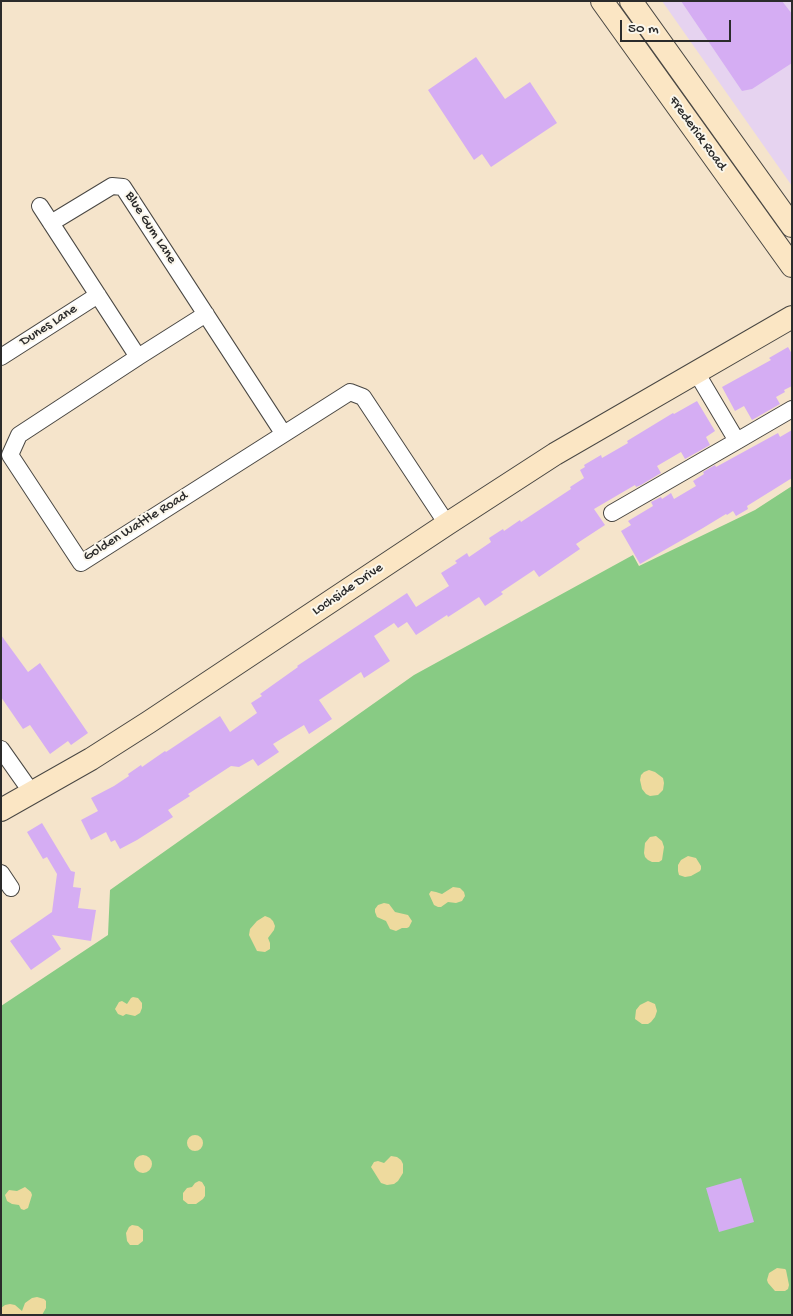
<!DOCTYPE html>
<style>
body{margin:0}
#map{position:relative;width:793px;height:1316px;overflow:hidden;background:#f5e4cb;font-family:"Gochi Hand",sans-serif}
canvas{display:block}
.frame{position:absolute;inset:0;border:2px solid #2b2b2b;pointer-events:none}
.scale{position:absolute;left:620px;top:20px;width:111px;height:22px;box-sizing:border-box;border:2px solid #2b2b2b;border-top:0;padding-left:6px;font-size:15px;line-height:18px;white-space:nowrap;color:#2b2b2b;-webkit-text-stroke:4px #fbf7ec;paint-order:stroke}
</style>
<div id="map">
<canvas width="793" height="1316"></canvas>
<div class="frame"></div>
<div class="scale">50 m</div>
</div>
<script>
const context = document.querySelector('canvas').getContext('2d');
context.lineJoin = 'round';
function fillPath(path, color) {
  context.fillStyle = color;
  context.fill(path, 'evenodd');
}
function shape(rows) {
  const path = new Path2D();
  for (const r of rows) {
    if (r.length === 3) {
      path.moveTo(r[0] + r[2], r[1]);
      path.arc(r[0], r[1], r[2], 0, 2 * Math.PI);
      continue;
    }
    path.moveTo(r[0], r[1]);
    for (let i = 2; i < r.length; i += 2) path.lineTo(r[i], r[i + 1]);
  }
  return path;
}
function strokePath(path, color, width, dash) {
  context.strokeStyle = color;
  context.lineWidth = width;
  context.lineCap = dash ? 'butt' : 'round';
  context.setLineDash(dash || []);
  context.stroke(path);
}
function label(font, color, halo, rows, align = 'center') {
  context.font = font + ' "Gochi Hand",sans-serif';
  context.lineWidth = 4;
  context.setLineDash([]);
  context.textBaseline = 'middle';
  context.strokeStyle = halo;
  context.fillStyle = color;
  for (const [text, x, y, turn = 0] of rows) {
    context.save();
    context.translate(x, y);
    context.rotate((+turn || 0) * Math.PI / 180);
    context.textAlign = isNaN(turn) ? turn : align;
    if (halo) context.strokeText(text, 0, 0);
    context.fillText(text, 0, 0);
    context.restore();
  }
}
const built = shape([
 [662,1,792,1,792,186]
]);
const green = shape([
 [792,486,792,1315,1,1315,1,1006,108,935,110,890,414,675,633,555,639,566,755,510]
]);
const sand = shape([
 [649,770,655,772,663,778,664,783,663,790,658,795,650,796,646,794,642,789,640,780,641,775,644,772],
 [656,836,662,841,664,847,662,860,659,862,652,862,648,860,645,857,644,853,645,843,650,837],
 [688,856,696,858,701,866,701,869,700,871,691,876,685,877,679,875,678,871,678,865,681,860],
 [453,887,460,888,464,892,465,896,462,901,456,903,448,902,441,907,438,907,434,905,429,894,431,891,436,892,442,894],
 [384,903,389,904,395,912,408,915,412,921,409,927,407,928,402,928,396,931,390,929,386,921,377,917,375,912,375,909,378,905],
 [265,916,270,918,273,921,275,926,274,930,268,938,270,943,270,949,265,952,257,951,249,935,250,929,257,921],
 [133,997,138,998,142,1003,142,1008,140,1013,135,1016,126,1014,123,1016,118,1014,115,1009,119,1002,122,1001,127,1004,131,998],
 [648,1001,655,1004,657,1011,655,1017,651,1022,648,1024,642,1024,635,1019,636,1010,640,1005],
 [195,1143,8],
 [143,1164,9],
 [391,1156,397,1157,401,1160,403,1164,403,1173,398,1181,394,1184,387,1185,381,1183,371,1167,374,1162,378,1161,384,1163],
 [199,1181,202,1182,205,1187,205,1196,203,1199,196,1204,188,1204,183,1200,183,1193,187,1188,192,1187,195,1183],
 [25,1187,31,1192,32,1195,28,1208,24,1210,21,1209,19,1205,12,1204,7,1201,5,1195,9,1190,17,1191],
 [132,1225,138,1226,143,1230,143,1241,138,1245,130,1245,127,1241,126,1233,129,1227],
 [777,1268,785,1269,786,1270,789,1285,788,1289,785,1291,775,1291,768,1283,767,1280,769,1273],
 [37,1297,44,1299,46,1301,46,1308,42,1315,1,1315,1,1308,5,1305,10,1304,15,1305,22,1311,25,1303,32,1298]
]);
const building = shape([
 [681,1,782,1,792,14,792,63,752,89,742,91],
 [476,57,505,99,530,82,557,123,491,167,482,154,474,160,428,90],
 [788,347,792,354,792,386,784,390,785,392,776,397,780,404,752,420,744,406,735,411,722,387,771,360,769,358],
 [697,401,715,431,706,437,710,445,685,459,681,452,657,466,661,473,641,485,636,487,635,485,594,509,605,525,576,544,580,549,539,577,534,570,501,592,503,594,485,606,479,597,448,617,447,615,416,635,407,622,398,628,394,623,374,636,390,661,364,678,361,672,319,700,332,719,309,734,304,725,273,744,279,752,258,766,253,759,239,767,231,766,188,794,190,796,168,810,173,817,137,840,120,849,115,840,111,842,106,832,91,840,81,820,98,811,91,798,114,786,129,776,128,774,141,765,142,767,165,751,166,752,220,716,230,732,257,713,251,703,262,696,260,694,298,667,297,666,407,593,416,607,449,586,441,573,457,563,455,561,467,553,469,557,491,542,489,538,503,529,504,531,520,520,521,522,571,489,570,487,584,478,580,470,585,467,584,465,601,455,602,458,628,443,627,441,673,413,674,414],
 [792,430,792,478,747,506,748,509,736,516,733,511,727,515,726,514,703,528,640,564,621,531,631,525,628,521,653,506,651,502,661,497,662,499,671,493,674,499,696,486,693,481,704,474,703,472,715,465,716,467,778,433,780,437],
 [1,635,28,672,40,663,88,733,71,745,68,741,50,754,30,725,23,729,1,697],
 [42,823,71,871,75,872,73,887,81,888,78,908,96,910,91,941,52,935,61,949,31,970,10,941,52,912,57,874,47,857,43,859,27,832],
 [741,1178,754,1222,719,1232,706,1188]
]);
const street = shape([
 [40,206,138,357,19,435,10,455,81,563,350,392,363,397,447,524],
 [51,223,112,186,123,187,283,433],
 [1,357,98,295],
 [138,357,206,314],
 [696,372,737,441,792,409],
 [612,513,737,441],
 [1,749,32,793],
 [1,873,11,888]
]);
const secondary = shape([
 [602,1,792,266],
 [631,1,792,226],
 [1,810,91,759,149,722,447,524,555,454,792,317]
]);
const streetNames = [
 ["Frederick Road",697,134,54],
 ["Blue Gum Lane",150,228,57],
 ["Dunes Lane",49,326,-33],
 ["Golden Wattle Road",136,527,-32],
 ["Lochside Drive",348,590,-34]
];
fillPath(built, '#e6d3f0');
fillPath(green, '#88cb84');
fillPath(sand, '#eeda9e');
fillPath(building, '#d5adf3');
strokePath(street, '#494743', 18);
strokePath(secondary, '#494743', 24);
strokePath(street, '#fff', 16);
strokePath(secondary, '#fbe6c4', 22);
label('14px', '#2b2b2b', '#fbf7ec', streetNames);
</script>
